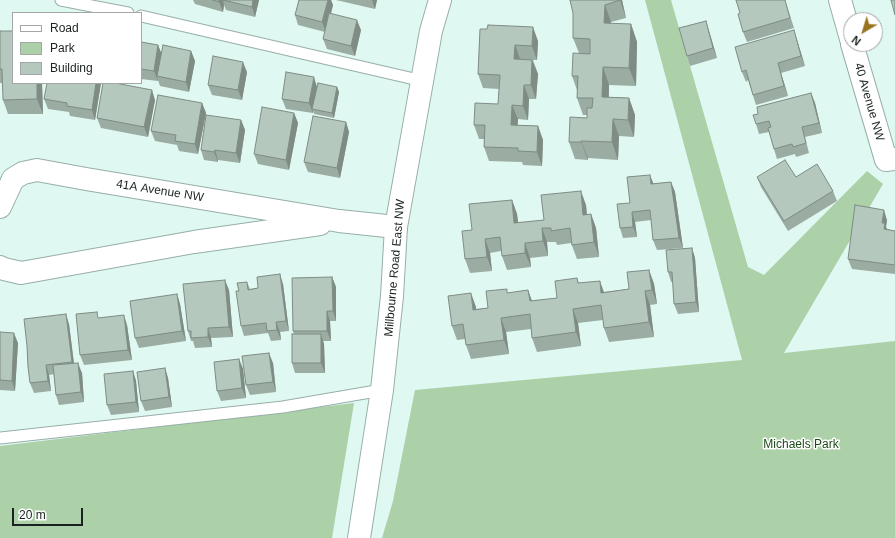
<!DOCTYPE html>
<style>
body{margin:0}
#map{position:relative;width:895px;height:538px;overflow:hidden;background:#e0f8f2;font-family:Arial,sans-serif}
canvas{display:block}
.legend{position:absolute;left:12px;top:12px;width:130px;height:72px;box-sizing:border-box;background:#fff;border:1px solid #a3a7a6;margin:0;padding:5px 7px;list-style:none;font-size:12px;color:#192220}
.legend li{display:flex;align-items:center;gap:8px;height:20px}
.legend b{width:20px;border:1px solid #a3a7a6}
.north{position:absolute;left:843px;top:12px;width:40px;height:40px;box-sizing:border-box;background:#fff;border:1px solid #a3a7a6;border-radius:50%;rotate:218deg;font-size:11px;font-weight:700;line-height:16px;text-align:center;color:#192220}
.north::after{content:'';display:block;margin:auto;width:14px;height:18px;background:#99741f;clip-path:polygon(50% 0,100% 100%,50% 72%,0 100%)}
.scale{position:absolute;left:12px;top:508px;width:71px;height:18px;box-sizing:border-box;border:2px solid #192220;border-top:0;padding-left:5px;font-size:12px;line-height:14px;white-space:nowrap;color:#192220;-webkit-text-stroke:3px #fff;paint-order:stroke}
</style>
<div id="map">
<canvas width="895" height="538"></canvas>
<ul class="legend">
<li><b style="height:5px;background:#fff"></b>Road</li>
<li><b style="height:11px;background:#acd0a8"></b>Park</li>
<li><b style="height:11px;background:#b4c8bd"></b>Building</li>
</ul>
<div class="north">N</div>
<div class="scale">20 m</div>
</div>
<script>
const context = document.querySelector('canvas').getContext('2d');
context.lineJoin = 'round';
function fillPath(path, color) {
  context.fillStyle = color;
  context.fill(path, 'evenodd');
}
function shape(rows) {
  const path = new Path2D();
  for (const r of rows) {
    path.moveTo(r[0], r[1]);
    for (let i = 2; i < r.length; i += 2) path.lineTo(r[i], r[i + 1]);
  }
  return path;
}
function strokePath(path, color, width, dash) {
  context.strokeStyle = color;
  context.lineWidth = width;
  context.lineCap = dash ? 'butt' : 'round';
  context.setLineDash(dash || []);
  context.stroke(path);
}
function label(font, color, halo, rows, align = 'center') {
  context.font = font + ' Arial,sans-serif';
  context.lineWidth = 3;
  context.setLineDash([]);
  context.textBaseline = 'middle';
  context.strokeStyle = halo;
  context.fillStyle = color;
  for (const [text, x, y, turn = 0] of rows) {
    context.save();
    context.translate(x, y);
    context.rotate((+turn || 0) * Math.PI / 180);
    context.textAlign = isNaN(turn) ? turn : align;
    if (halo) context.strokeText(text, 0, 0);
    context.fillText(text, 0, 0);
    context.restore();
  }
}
const green = shape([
 [645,0,671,0,748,267,764,275,867,171,883,184,784,353,895,341,895,538,382,538,393,501,415,390,742,360],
 [354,403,332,538,0,538,0,446]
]);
const service = shape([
 [61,0,128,13],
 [141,16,423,81],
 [0,438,283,407,382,390]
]);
const minor = shape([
 [840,0,851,39],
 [852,44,886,160,895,159],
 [0,207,13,179,23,173,37,170,86,179,339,221,396,227],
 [0,267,4,269,21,273,194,242,320,224]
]);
const tertiary = shape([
 [359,538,382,390,392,296,396,227,431,31,440,0]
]);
const wall = shape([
 [193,0,259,0,255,17,226,10,224,5,223,12,195,4],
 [299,0,331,0,333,5,331,14,361,30,355,56,327,49,323,39,325,32,298,25,295,15],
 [336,0,377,0,375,9],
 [570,0,622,0,626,18,611,22,611,24,631,24,637,42,636,86,609,85,609,97,629,98,635,115,634,137,619,136,618,160,588,158,588,160,575,159,569,142,587,118,587,115,583,115,577,98,577,90,572,76,579,53,573,38,573,13],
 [785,0,794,28,747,42,743,32,740,13],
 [706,21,709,31,717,58,690,66,687,56],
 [480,29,538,41,537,60,533,60,538,74,536,99,529,99,528,120,518,119,517,125,538,126,543,140,542,166,523,165,522,162,489,161,484,147,484,139,479,139,474,125,498,104,499,89,483,88,478,74],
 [794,30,797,40,805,66,781,73,788,96,756,105,748,80,746,82,742,72],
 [0,31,13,83,42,83,43,114,8,114,3,100,3,83,0,83],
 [141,42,158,45,161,53,191,51,195,61,189,92,160,86,158,80,158,81,141,79],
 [247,72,242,100,212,95,208,85],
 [101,83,95,120,70,116,69,112,48,109,44,99],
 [317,86,337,87,339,92,334,118,314,114,313,111,313,113,286,109,282,99],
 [811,93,815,103,822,133,805,137,809,153,796,157,795,154,777,159,774,149,769,132,759,134,756,124],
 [155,100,148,137,101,128,97,118],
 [202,103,206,113,198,154,179,151,177,145,155,141,151,131],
 [294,113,298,123,289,170,258,164,254,154],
 [241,120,245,130,240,163,218,160,218,162,204,160,201,150],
 [346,122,349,132,340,178,308,172,304,162],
 [757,177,796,177,833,191,837,201,788,231,761,187],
 [671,182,675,192,683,248,657,250,653,240,651,220,635,222,637,237,623,238,620,228,630,203,653,184],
 [512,200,517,214,518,223,544,220,586,205,587,215,591,214,596,228,599,257,577,259,571,243,557,245,556,242,547,242,548,256,530,258,531,267,507,270,502,256,501,251,490,253,492,271,470,273,465,259,472,230],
 [887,220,886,227,887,229,895,231,895,274,852,269,848,259],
 [692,248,695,258,699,312,678,314,674,304,673,282,671,282,668,272],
 [649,270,654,284,657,304,650,305,654,337,609,342,604,328,603,320,578,323,581,346,537,352,532,338,531,329,506,332,509,354,471,359,466,345,465,339,457,340,452,326,476,307,476,309,488,308,508,293,528,290,532,301,557,298,577,278,579,283,604,292,629,289],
 [332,277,336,287,336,321,330,321,331,341,323,341,324,344,325,373,295,373,292,363,294,334,293,331],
 [247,282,250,289,283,284,289,331,280,332,281,340,271,341,268,333,244,336,241,326,239,291],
 [229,290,233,337,211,338,212,347,195,348,193,341,191,341,188,331],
 [177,294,180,304,186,341,139,348,135,338],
 [69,324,74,364,82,373,84,402,59,405,56,395,54,374,49,375,51,391,34,393,30,383],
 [127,325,132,360,84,365,80,355],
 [0,332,18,343,15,391,0,390],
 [239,359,243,369,246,398,221,401,217,391],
 [273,363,276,392,250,395,246,385],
 [165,368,168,378,172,407,145,411,141,401],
 [133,371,136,381,139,412,111,415,107,405]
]);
const shadedWall = shape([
 [219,0,226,0,223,0,224,5,223,12,219,2],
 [253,0,259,0,255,17,252,7],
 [328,0,331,0,333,5,326,32,322,22],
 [372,0,377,0,375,9],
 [620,0,622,0,626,18],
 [605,5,611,22,610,41,604,23],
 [357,20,361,30,355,56,351,46],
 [706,21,709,31,717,58,713,48],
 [631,24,637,42,636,86,629,68],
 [533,27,538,41,537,60,532,46],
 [794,30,797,40,805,66,801,56],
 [158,45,162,55,157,76,158,80,158,81,154,71],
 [515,45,520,59,514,59],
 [191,51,195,61,189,92,186,82],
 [532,60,538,74,536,99,531,85],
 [243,62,247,72,242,100,238,90],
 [778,63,781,73,788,96,784,86],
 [603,67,609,85,608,114,602,97],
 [314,77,317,87,312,109,313,111,313,113,309,103],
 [37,83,42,83,43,114,37,99],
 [96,83,101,83,95,120,92,110],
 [524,85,529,99,528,120,523,106],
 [337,87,339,92,334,118,332,113],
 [152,90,155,100,148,137,144,127],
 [811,93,815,103,822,133,819,123],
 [629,98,635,115,634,137,628,120],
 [202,103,206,113,198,154,195,144],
 [512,105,518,119,517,139,511,125],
 [294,113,298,123,289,170,286,160],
 [613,119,619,136,618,160,612,142],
 [241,120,245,130,240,163,236,153],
 [346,122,349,132,340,178,337,168],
 [538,126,543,140,542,166,537,152],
 [581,141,588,158,588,160,581,142],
 [215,150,218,160,218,162,214,152],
 [650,175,654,185,651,184],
 [671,182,675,192,683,248,679,238],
 [581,191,586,205,588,229,583,215],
 [512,200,517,214,520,237,514,223],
 [884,210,887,220,886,227,889,233,888,239,882,223],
 [632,212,635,222,637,237,633,227],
 [591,214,596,228,599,257,594,242],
 [542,228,547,242,548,256,543,241],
 [485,239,490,253,492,271,487,257],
 [525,243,530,258,531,267,525,253],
 [692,248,695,258,699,312,696,302],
 [649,270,654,284,657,304,652,290],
 [280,274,283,284,289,331,286,321],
 [332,277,336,287,336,321,333,311],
 [225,280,229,290,233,337,229,327],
 [600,281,605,295,601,293],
 [528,290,533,304,530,301],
 [645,291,650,305,654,337,649,322],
 [471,293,476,307,478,324,473,310],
 [177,294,180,304,186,341,182,331],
 [573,309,578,323,581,346,576,332],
 [327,311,330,321,331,341,327,331],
 [66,314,69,324,75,372,72,362],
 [124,315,127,325,132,360,128,350],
 [501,318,506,332,509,354,504,340],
 [276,322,280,332,281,340,277,330],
 [208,328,211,338,212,347,208,337],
 [14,333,18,343,15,391,12,381],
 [321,334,324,344,325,373,321,363],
 [269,353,273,363,276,392,273,382],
 [239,359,243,369,246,398,242,388],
 [78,363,82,373,84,402,81,392],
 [46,365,49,375,51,391,48,381],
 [165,368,168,378,172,407,169,397],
 [133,371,136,381,139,412,136,402]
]);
const building = shape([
 [213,0,219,0,219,2,213,0],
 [223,0,253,0,252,7,223,0],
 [299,0,328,0,322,22,295,15,299,0],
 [570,0,620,0,605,5,604,23,631,24,629,68,603,67,602,97,629,98,628,120,613,119,612,142,581,141,581,142,569,142,570,117,587,118,587,108,592,108,593,98,577,98,578,76,572,76,573,53,590,54,590,39,573,38,573,13,570,0],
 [736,0,785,0,790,18,743,32,738,14,740,13,736,0],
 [891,0,895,0,895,15,891,0],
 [329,13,357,20,351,46,323,39,329,13],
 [706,21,713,48,687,56,679,28,706,21],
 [488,25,533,27,532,46,515,45,514,59,532,60,531,85,524,85,523,106,512,105,511,125,538,126,537,152,518,151,518,148,484,147,485,125,474,125,475,103,498,104,500,75,478,74,480,29,487,29,488,25],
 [794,30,801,56,778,63,784,86,753,95,746,70,742,72,735,47,794,30],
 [0,31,13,31,13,83,37,83,37,99,3,100,2,69,0,69,0,31],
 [141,42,158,45,154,71,141,69,141,42],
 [163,45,191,51,186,82,157,76,163,45],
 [213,56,243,62,238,90,208,85,213,56],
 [286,72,314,77,309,103,282,99,286,72],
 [47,83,96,83,92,110,67,106,67,103,44,99,47,83],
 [103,83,115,83,152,90,144,127,97,118,103,83],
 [318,83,337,87,332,113,312,109,318,83],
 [811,93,819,123,802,127,806,143,793,147,792,144,774,149,768,128,771,127,769,121,756,124,753,115,758,114,757,107,811,93],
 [158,95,202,103,195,144,175,141,176,135,151,131,158,95],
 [262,107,294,113,286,160,254,154,262,107],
 [206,115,241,120,236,153,215,150,214,152,201,150,206,115],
 [313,116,346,122,337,168,304,162,313,116],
 [785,160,796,177,817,164,833,191,784,221,757,177,785,160],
 [650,175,651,184,671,182,679,238,653,240,650,210,632,212,633,227,620,228,617,204,630,203,627,177,650,175],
 [581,191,583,215,591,214,594,242,572,245,570,228,551,231,551,228,542,228,543,241,525,243,525,253,502,256,500,237,485,239,487,257,465,259,462,231,472,230,469,204,512,200,514,223,544,220,541,195,581,191],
 [855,205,884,210,882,223,885,223,884,229,895,231,895,265,848,259,855,205],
 [692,248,696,302,674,304,672,272,668,272,666,250,692,248],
 [649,270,652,290,645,291,649,322,604,328,601,305,573,309,576,332,532,338,530,314,501,318,504,340,466,345,463,324,452,326,448,296,471,293,473,310,488,308,486,291,507,289,507,293,528,290,530,301,557,298,555,281,577,278,578,283,600,281,601,293,629,289,627,272,649,270],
 [280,274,286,321,276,322,277,330,267,331,266,323,241,326,236,291,239,291,237,283,247,282,248,290,258,288,257,277,280,274],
 [332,277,333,311,327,311,327,331,293,331,292,278,332,277],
 [225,280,229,327,208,328,208,337,191,338,191,331,188,331,183,284,225,280],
 [177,294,182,331,135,338,130,301,177,294],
 [97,312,98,318,124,315,128,350,80,355,76,314,97,312],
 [66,314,72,362,46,365,48,381,30,383,28,367,27,346,24,319,66,314],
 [0,332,14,333,12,381,0,380,0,332],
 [292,334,321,334,321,363,292,363,292,334],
 [269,353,273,382,246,385,242,356,269,353],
 [239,359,242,388,217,391,214,362,239,359],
 [78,363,81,392,56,395,53,365,78,363],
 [165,368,169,397,141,401,137,372,165,368],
 [133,371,136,402,107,405,104,374,133,371]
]);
const streetNames = [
 ["40 Avenue NW",869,102,74],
 ["41A Avenue NW",160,191,9],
 ["Millbourne Road East NW",395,268,-85]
];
const parkNames = [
 ["Michaels Park",801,445]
];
fillPath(green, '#acd0a8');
strokePath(service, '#97aea9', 13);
strokePath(minor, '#97aea9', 24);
strokePath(tertiary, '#97aea9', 24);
strokePath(service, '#fff', 11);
strokePath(minor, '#fff', 22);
strokePath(tertiary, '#fff', 22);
fillPath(wall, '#9baca3');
fillPath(shadedWall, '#7e8c84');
fillPath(building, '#b4c8bd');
strokePath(building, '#7e8c84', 1);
label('12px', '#192220', '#fff', streetNames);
label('12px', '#1b4c18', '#fff', parkNames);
</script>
